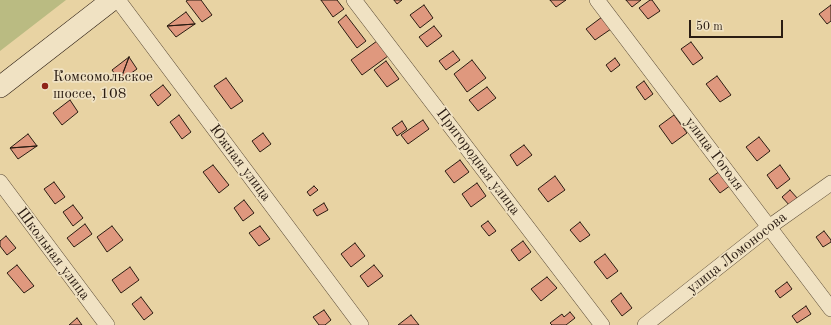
<!DOCTYPE html>
<meta charset="utf-8">
<style>
body{margin:0}
#map{position:relative;width:831px;height:325px;overflow:hidden;background:#e8d3a3;font-family:"Old Standard TT",serif}
canvas{display:block}
.scale{position:absolute;left:689px;top:20px;width:94px;height:18px;box-sizing:border-box;border:2px solid #2a1c12;border-top:0;padding-left:5px;font-size:12px;line-height:14px;white-space:nowrap;color:#2a1c12;-webkit-text-stroke:3px #f0e2c3;paint-order:stroke}
</style>
<div id="map">
<canvas width="831" height="325"></canvas>
<div class="scale">50 m</div>
</div>
<script>
const context = document.querySelector('canvas').getContext('2d');
context.lineJoin = 'round';
function fillPath(path, color) {
  context.fillStyle = color;
  context.fill(path, 'evenodd');
}
function shape(rows) {
  const path = new Path2D();
  for (const r of rows) {
    path.moveTo(r[0], r[1]);
    for (let i = 2; i < r.length; i += 2) path.lineTo(r[i], r[i + 1]);
  }
  return path;
}
function strokePath(path, color, width, dash) {
  context.strokeStyle = color;
  context.lineWidth = width;
  context.lineCap = dash ? 'butt' : 'round';
  context.setLineDash(dash || []);
  context.stroke(path);
}
function label(font, color, halo, rows, align = 'center') {
  context.font = font + ' "Old Standard TT",serif';
  context.lineWidth = 3.5;
  context.setLineDash([]);
  context.textBaseline = 'middle';
  context.strokeStyle = halo;
  context.fillStyle = color;
  for (const [text, x, y, turn = 0] of rows) {
    context.save();
    context.translate(x, y);
    context.rotate((+turn || 0) * Math.PI / 180);
    context.textAlign = isNaN(turn) ? turn : align;
    if (halo) context.strokeText(text, 0, 0);
    context.fillText(text, 0, 0);
    context.restore();
  }
}
const green = shape([
 [0,0,66,0,0,51]
]);
const building = shape([
 [188,0,201,0,212,15,202,22,186,1,188,0],
 [321,0,337,0,344,9,333,17,321,0],
 [394,0,402,0,397,4,394,0],
 [550,0,566,0,556,7,550,0],
 [626,0,641,0,632,7,626,0],
 [650,0,652,0,660,11,648,19,639,8,650,0],
 [424,5,433,18,420,28,410,15,424,5],
 [831,5,831,21,827,24,819,14,831,5],
 [186,12,195,24,167,26,186,12],
 [346,15,366,41,357,48,338,22,346,15],
 [602,17,611,29,595,40,586,29,602,17],
 [195,24,176,37,167,26,195,24],
 [434,26,442,36,427,47,419,37,434,26],
 [377,41,388,56,362,75,351,60,377,41],
 [691,42,703,58,693,65,681,49,691,42],
 [453,51,460,60,446,70,439,61,453,51],
 [129,57,137,69,120,81,129,57],
 [129,57,120,81,112,70,129,57],
 [615,58,620,65,611,72,606,65,615,58],
 [472,60,486,78,467,92,454,74,472,60],
 [386,61,399,79,387,87,374,70,386,61],
 [717,76,731,95,720,102,706,84,717,76],
 [226,78,243,101,231,109,214,86,226,78],
 [644,81,653,94,645,100,636,87,644,81],
 [163,85,171,95,158,106,150,95,163,85],
 [487,87,496,98,478,111,469,100,487,87],
 [70,100,78,112,62,125,53,113,70,100],
 [179,115,191,132,182,139,170,122,179,115],
 [674,115,687,133,672,144,659,126,674,115],
 [423,120,429,129,408,144,401,135,423,120],
 [402,121,407,129,397,136,392,128,402,121],
 [263,133,271,144,260,152,252,141,263,133],
 [28,134,37,146,10,148,28,134],
 [759,137,770,151,757,161,746,147,759,137],
 [524,145,532,155,517,166,510,155,524,145],
 [37,146,18,159,10,148,37,146],
 [460,160,469,172,454,183,445,171,460,160],
 [213,165,229,185,219,193,203,172,213,165],
 [780,165,790,179,777,189,767,175,780,165],
 [720,171,731,185,720,193,709,179,720,171],
 [555,176,565,190,548,202,538,189,555,176],
 [54,182,65,197,55,204,44,189,54,182],
 [477,183,486,196,471,207,462,194,477,183],
 [314,186,318,190,310,196,307,192,314,186],
 [790,190,798,199,790,206,782,197,790,190],
 [244,200,254,213,243,221,234,208,244,200],
 [324,203,328,210,317,216,313,210,324,203],
 [73,205,83,218,73,226,63,212,73,205],
 [488,221,496,231,489,236,481,226,488,221],
 [580,222,590,235,580,242,570,230,580,222],
 [85,224,92,234,74,247,67,238,85,224],
 [112,226,123,240,107,252,97,237,112,226],
 [260,226,270,239,259,246,249,233,260,226],
 [824,231,831,240,831,242,823,247,816,237,824,231],
 [6,236,16,248,7,255,0,246,0,241,6,236],
 [523,241,531,252,519,261,511,250,523,241],
 [355,243,365,256,351,267,341,254,355,243],
 [605,254,618,271,607,279,594,262,605,254],
 [17,265,34,286,24,293,7,273,17,265],
 [374,265,383,276,368,287,360,276,374,265],
 [130,267,139,280,121,293,112,280,130,267],
 [547,277,557,288,541,301,531,289,547,277],
 [787,282,792,289,780,298,775,291,787,282],
 [621,293,632,308,622,316,611,301,621,293],
 [141,297,153,313,144,320,132,304,141,297],
 [806,306,811,314,797,323,792,316,806,306],
 [324,310,331,320,325,325,319,325,313,317,324,310],
 [570,312,575,318,566,325,552,325,550,323,562,314,564,317,570,312],
 [411,315,419,325,398,325,411,315],
 [77,318,82,325,69,325,77,318]
]);
const street = shape([
 [118,0,361,325],
 [354,0,602,325],
 [597,0,831,309],
 [0,182,107,325],
 [645,325,769,227,831,183]
]);
const secondary = shape([
 [0,87,112,0]
]);
const markers = [
 [45,86,4,"#8f2418"]
];
const poiNames = [
 ["Комсомольское",53,77],
 ["шоссе, 108",53,94]
];
const streetNames = [
 ["улица Гоголя",714,154,53],
 ["Пригородная улица",478,162,53],
 ["Южная улица",240,163,53],
 ["улица Ломоносова",737,253,-38],
 ["Школьная улица",53,254,53]
];
fillPath(green, '#babb82');
fillPath(building, '#df987e');
strokePath(building, '#2a1c12', 1);
strokePath(street, '#5a4a36', 16);
strokePath(secondary, '#2a1c12', 22);
strokePath(street, '#f0e2c3', 15);
strokePath(secondary, '#f0e2c3', 21);
for (const [x, y, r, color] of markers) {
  const dot = new Path2D();
  dot.arc(x, y, r, 0, 2 * Math.PI);
  context.fillStyle = color;
  context.fill(dot);
  strokePath(dot, '#f0e2c3', 1.5);
}
label('15px', '#2a1c12', '#f0e2c3', poiNames, 'left');
label('15px', '#2a1c12', '#f0e2c3', streetNames);
</script>
